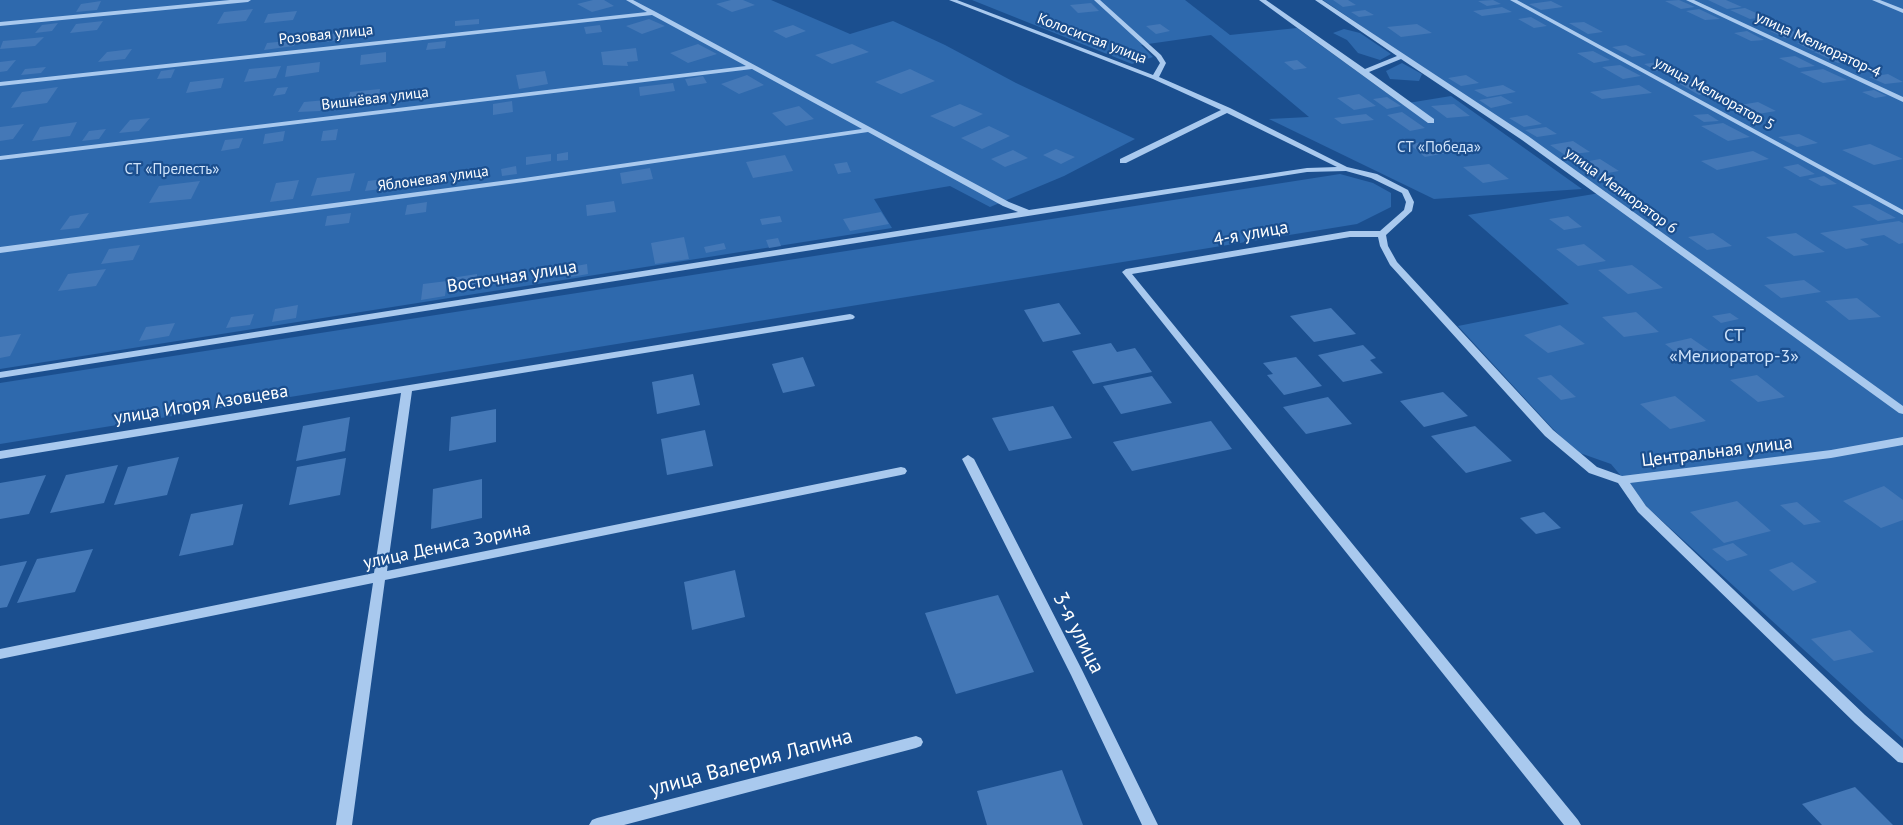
<!DOCTYPE html>
<meta charset="utf-8">
<style>
body{margin:0}
canvas{display:block;background:#1b4f8f}
</style>
<canvas width="1903" height="825"></canvas>
<script>
const context = document.querySelector('canvas').getContext('2d');
context.lineJoin = 'round';
function fillPath(path, color) {
  context.fillStyle = color;
  context.fill(path, 'evenodd');
}
function shape(rows) {
  const path = new Path2D();
  for (const r of rows) {
    path.moveTo(r[0], r[1]);
    for (let i = 2; i < r.length; i += 2) path.lineTo(r[i], r[i + 1]);
  }
  return path;
}
function label(font, color, halo, rows, align = 'center') {
  context.font = font + ' "PT Sans",sans-serif';
  context.lineWidth = 4.5;
  context.setLineDash([]);
  context.textBaseline = 'middle';
  context.strokeStyle = halo;
  context.fillStyle = color;
  for (const [text, x, y, turn = 0] of rows) {
    context.save();
    context.translate(x, y);
    context.rotate((+turn || 0) * Math.PI / 180);
    context.textAlign = isNaN(turn) ? turn : align;
    if (halo) context.strokeText(text, 0, 0);
    context.fillText(text, 0, 0);
    context.restore();
  }
}
const green = shape([
 [0,0,771,0,850,34,893,21,945,45,1016,83,1135,139,1064,176,990,207,950,186,874,199,892,228,0,369],
 [972,0,1185,0,1230,35,1297,28,1402,104,1451,96,1582,189,1434,199,1269,119,1309,117,1211,35,1141,45,1153,57,1132,64],
 [1323,0,1903,0,1903,740,1648,508,1611,464,1577,452,1553,429,1458,326,1569,304,1468,215,1606,192],
 [1344,29,1360,33,1391,54,1380,60,1358,53,1347,40,1333,33],
 [1402,63,1422,74,1419,81,1390,79,1386,71],
 [1340,174,1373,183,1391,193,1391,207,1357,224,0,444,0,383]
]);
const building = shape([
 [593,0,604,0,614,6,592,12,577,4],
 [731,0,743,0,755,5,732,12,716,4],
 [1333,0,1348,0,1356,5,1343,7],
 [1493,0,1501,4,1487,6,1478,1],
 [1679,0,1695,7,1681,9,1665,1],
 [1708,0,1726,0,1742,7,1727,9],
 [101,1,97,10,76,12,81,4],
 [1551,1,1563,7,1541,10,1529,4],
 [1091,3,1099,11,1078,13,1070,5],
 [1502,7,1512,12,1482,16,1473,11],
 [1745,8,1765,17,1750,19,1730,10],
 [253,9,246,21,217,24,224,12],
 [1699,9,1720,19,1705,20,1686,11],
 [1365,10,1374,15,1359,17,1351,12],
 [297,11,293,20,264,23,268,14],
 [1531,17,1547,26,1534,28,1518,19],
 [479,19,479,24,455,26,455,21],
 [649,19,665,26,642,34,626,26],
 [103,21,97,30,70,33,76,24],
 [1584,22,1603,32,1588,34,1569,23],
 [58,23,52,31,35,33,42,25],
 [1160,24,1170,31,1156,34,1146,26],
 [1417,24,1432,33,1401,37,1387,27],
 [600,25,602,32,586,34,584,27],
 [793,25,806,31,786,38,773,31],
 [1789,29,1804,36,1785,38,1770,31],
 [1747,31,1764,40,1751,41,1734,33],
 [345,33,342,40,326,42,330,34],
 [44,37,35,46,0,49,3,41],
 [297,40,294,46,264,50,267,43],
 [1821,40,1838,48,1813,51,1797,43],
 [446,41,445,48,426,50,428,43],
 [698,44,717,54,688,63,670,53],
 [852,44,869,52,832,64,815,55],
 [1626,45,1646,55,1632,57,1612,47],
 [636,48,638,61,627,62,628,66,603,65,601,52],
 [132,49,125,59,98,62,107,52],
 [1830,50,1853,61,1838,63,1814,52],
 [1593,51,1610,60,1594,63,1577,53],
 [386,52,386,62,360,65,361,55],
 [1795,56,1815,66,1799,68,1779,58],
 [16,60,7,71,0,72,0,62],
 [1297,60,1307,68,1294,70,1284,62],
 [320,62,319,72,285,77,287,66],
 [1658,62,1672,70,1657,71,1644,64],
 [1620,65,1641,76,1623,79,1602,67],
 [281,66,276,78,244,82,249,69],
 [46,67,41,73,21,75,25,69],
 [175,69,171,78,157,79,161,71],
 [910,69,935,81,901,94,875,82],
 [1823,69,1847,80,1823,83,1800,72],
 [545,71,548,84,519,89,516,75],
 [1888,74,1903,82,1885,84,1869,77],
 [747,75,764,85,739,94,721,84],
 [1466,75,1479,83,1461,86,1448,78],
 [703,76,707,83,688,86,685,79],
 [224,78,221,88,186,93,190,82],
 [1695,81,1717,93,1699,95,1678,83],
 [673,83,675,91,640,96,639,87],
 [1503,85,1516,92,1487,97,1474,90],
 [1639,85,1652,93,1602,99,1590,92],
 [58,87,47,103,11,108,22,92],
 [288,87,285,94,273,96,277,88],
 [380,89,378,100,347,104,350,92],
 [1874,90,1887,96,1875,98,1862,92],
 [1359,94,1376,106,1354,110,1337,98],
 [1501,96,1513,103,1491,108,1479,100],
 [1387,97,1401,106,1387,109,1373,99],
 [326,100,320,111,298,112,304,102],
 [512,101,513,112,493,115,493,104],
 [1758,102,1776,111,1758,114,1740,105],
 [960,104,983,114,954,127,930,116],
 [1454,104,1470,116,1447,118,1431,106],
 [799,106,814,119,786,126,772,113],
 [1402,112,1425,128,1410,131,1387,115],
 [1366,114,1374,120,1342,124,1334,118],
 [1708,114,1719,121,1704,122,1693,115],
 [1527,115,1542,124,1524,127,1509,118],
 [150,118,139,131,119,133,130,120],
 [77,122,70,136,32,141,40,127],
 [1723,123,1750,137,1728,141,1701,126],
 [24,124,13,139,0,141,0,127],
 [989,126,1010,136,982,149,961,138],
 [1546,127,1557,134,1537,137,1525,130],
 [106,129,99,139,82,141,89,131],
 [338,129,336,140,321,141,323,131],
 [285,131,283,141,263,144,265,134],
 [1799,134,1818,143,1797,147,1778,137],
 [243,138,239,148,221,151,225,140],
 [1429,141,1446,153,1425,157,1409,144],
 [1573,141,1590,152,1565,155,1550,145],
 [1870,144,1903,159,1874,165,1842,150],
 [1056,149,1075,157,1061,164,1043,155],
 [1013,150,1028,158,1005,167,991,159],
 [1753,151,1769,159,1717,170,1701,161],
 [568,152,568,160,557,161,557,154],
 [551,154,551,161,526,165,526,157],
 [785,155,793,171,753,178,746,162],
 [1600,159,1619,171,1596,175,1578,163],
 [847,162,851,172,838,174,834,164],
 [1489,164,1509,179,1483,183,1463,167],
 [1798,164,1815,174,1800,177,1783,167],
 [516,166,517,174,502,176,501,169],
 [650,168,653,179,622,184,620,173],
 [355,173,350,191,311,196,317,178],
 [1824,176,1837,184,1821,186,1808,179],
 [392,178,389,188,365,191,368,181],
 [299,180,293,199,270,202,276,183],
 [200,181,191,199,149,203,159,186],
 [614,201,616,212,587,216,586,205],
 [427,202,426,212,405,215,407,205],
 [1870,204,1896,218,1878,221,1852,206],
 [881,212,889,224,850,231,843,219],
 [89,213,79,228,60,230,70,216],
 [351,213,349,223,325,226,327,216],
 [780,216,782,222,762,225,760,219],
 [1568,216,1582,227,1564,230,1549,219],
 [1899,221,1903,223,1903,243,1899,244,1884,235,1860,239,1869,245,1846,249,1820,233],
 [1713,233,1732,246,1707,250,1688,237],
 [1796,233,1825,252,1794,256,1766,237],
 [684,237,689,259,655,264,651,243],
 [778,238,781,246,769,248,766,240],
 [724,243,726,249,706,253,704,247],
 [1584,244,1606,261,1578,266,1556,249],
 [140,245,133,260,101,264,109,249],
 [587,264,588,274,571,277,570,267],
 [1632,265,1663,288,1628,294,1598,270],
 [106,269,96,286,58,291,68,274],
 [477,274,477,286,450,291,451,278],
 [1804,280,1821,292,1781,298,1764,285],
 [447,281,445,296,421,300,423,284],
 [1857,298,1881,317,1849,320,1825,301],
 [1059,303,1081,334,1043,342,1024,310],
 [298,305,296,318,272,322,275,309],
 [1331,308,1356,334,1314,342,1290,316],
 [1636,312,1659,332,1624,337,1602,317],
 [1730,313,1739,319,1721,323,1712,316],
 [254,314,250,325,226,328,231,317],
 [175,323,169,336,139,341,146,327],
 [1560,325,1585,344,1548,353,1524,335],
 [21,334,10,356,0,358,0,337],
 [1691,338,1717,356,1690,363,1665,344],
 [1111,343,1117,352,1135,348,1152,372,1093,384,1072,351],
 [1363,345,1376,358,1370,360,1383,373,1343,382,1318,355],
 [803,357,815,386,783,393,772,364],
 [1296,357,1322,386,1284,395,1267,375,1273,374,1263,363],
 [693,374,700,405,657,414,652,382],
 [1551,375,1576,397,1561,400,1537,378],
 [1757,375,1785,397,1758,402,1730,380],
 [1152,376,1172,403,1121,414,1103,386],
 [1443,392,1468,416,1424,427,1400,401],
 [1675,396,1706,421,1670,429,1640,404],
 [1328,397,1352,424,1306,434,1283,407],
 [1053,406,1072,438,1009,451,992,418],
 [496,409,496,442,449,451,451,417],
 [350,417,345,451,296,461,303,426],
 [1211,421,1232,449,1132,471,1113,442],
 [1475,426,1512,461,1466,473,1431,436],
 [705,430,713,466,667,475,661,439],
 [179,457,167,495,114,505,128,467],
 [346,458,340,495,289,505,297,467],
 [118,465,104,503,50,513,66,475],
 [46,475,29,514,0,519,0,483],
 [482,479,482,518,431,529,433,489],
 [1884,486,1903,500,1903,520,1881,528,1843,501],
 [1737,501,1771,531,1724,543,1690,512],
 [1797,502,1821,522,1804,525,1780,505],
 [243,504,233,545,179,556,191,514],
 [1544,512,1561,528,1536,534,1520,518],
 [1733,543,1748,555,1727,561,1712,549],
 [93,549,75,592,17,603,37,559],
 [27,561,7,607,0,608,0,566],
 [1792,562,1817,582,1793,591,1769,570],
 [735,570,745,617,692,630,684,582],
 [998,595,1034,672,956,694,925,613],
 [1850,630,1874,652,1834,661,1811,639],
 [1062,770,1083,825,987,825,977,791],
 [1855,787,1893,825,1822,825,1802,804]
]);
const minor = shape([
 [230,0,251,0,248,2,0,26,0,22,230,0],
 [626,0,633,0,656,12,1009,202,1029,210,1307,168,1337,167,1227,113,1126,163,1120,163,1120,159,1221,110,1153,79,949,0,957,0,1153,75,1160,63,1156,57,1094,0,1100,0,1161,55,1166,63,1159,77,1230,108,1347,167,1377,174,1408,190,1414,202,1412,211,1386,235,1388,246,1397,262,1553,430,1597,467,1622,476,1831,450,1903,437,1903,445,1831,458,1630,483,1646,506,1865,715,1903,748,1903,763,1898,762,1855,723,1638,512,1618,483,1589,473,1545,436,1390,265,1380,246,1378,237,1350,237,1132,274,1578,820,1581,825,1564,825,1122,272,1126,269,1350,231,1380,231,1404,210,1406,202,1402,193,1371,178,1346,171,1307,172,0,378,0,372,1018,212,1003,206,868,132,524,182,0,253,0,247,524,178,862,129,752,69,0,160,0,156,746,66,652,15,0,86,0,82,647,12,626,0],
 [1259,0,1266,0,1365,69,1397,56,1315,0,1322,0,1528,136,1903,406,1903,414,1899,413,1522,140,1401,59,1369,72,1434,119,1434,123,1428,123,1259,0],
 [1510,0,1517,0,1903,210,1903,215,1510,0],
 [1686,0,1694,0,1903,97,1903,102,1686,0],
 [1872,0,1880,0,1903,9,1903,13,1872,0],
 [850,314,853,315,855,317,853,319,412,391,387,571,901,467,905,468,907,471,905,474,901,475,385,580,352,825,336,825,373,583,0,659,0,649,374,573,401,393,0,459,0,451,850,314],
 [968,455,974,459,1082,670,1158,825,1142,825,1071,675,962,459,968,455],
 [916,736,921,738,923,742,921,746,916,748,624,825,589,825,592,820,597,818,916,736]
]);
const farStreetnames = [
 ["Розовая улица",326,35,-6],
 ["Колосистая улица",1092,39,21],
 ["улица Мелиоратор-4",1818,45,25],
 ["улица Мелиоратор 5",1714,94,29],
 ["Вишнёвая улица",375,99,-7],
 ["Яблоневая улица",433,179,-8],
 ["улица Мелиоратор 6",1621,191,36]
];
const farParknames = [
 ["СТ «Победа»",1439,148],
 ["СТ «Прелесть»",172,170]
];
const streetNames = [
 ["4-я улица",1251,234,-10],
 ["Восточная улица",512,277,-9],
 ["улица Игоря Азовцева",201,405,-9],
 ["Центральная улица",1717,452,-7],
 ["улица Дениса Зорина",447,546,-12]
];
const parkNames = [
 ["СТ",1734,336],
 ["«Мелиоратор-3»",1734,357]
];
const nearStreetnames = [
 ["3-я улица",1078,633,63],
 ["улица Валерия Лапина",751,763,-15]
];
fillPath(green, '#2e69ad');
fillPath(building, '#4478b7');
fillPath(minor, '#a9c9ee');
label('15px', '#fff', '#1b4f8f', farStreetnames);
label('15px', '#cfe3fa', '#1b4f8f', farParknames);
label('18px', '#fff', '#1b4f8f', streetNames);
label('18px', '#cfe3fa', '#1b4f8f', parkNames);
label('21px', '#fff', '#1b4f8f', nearStreetnames);
</script>
